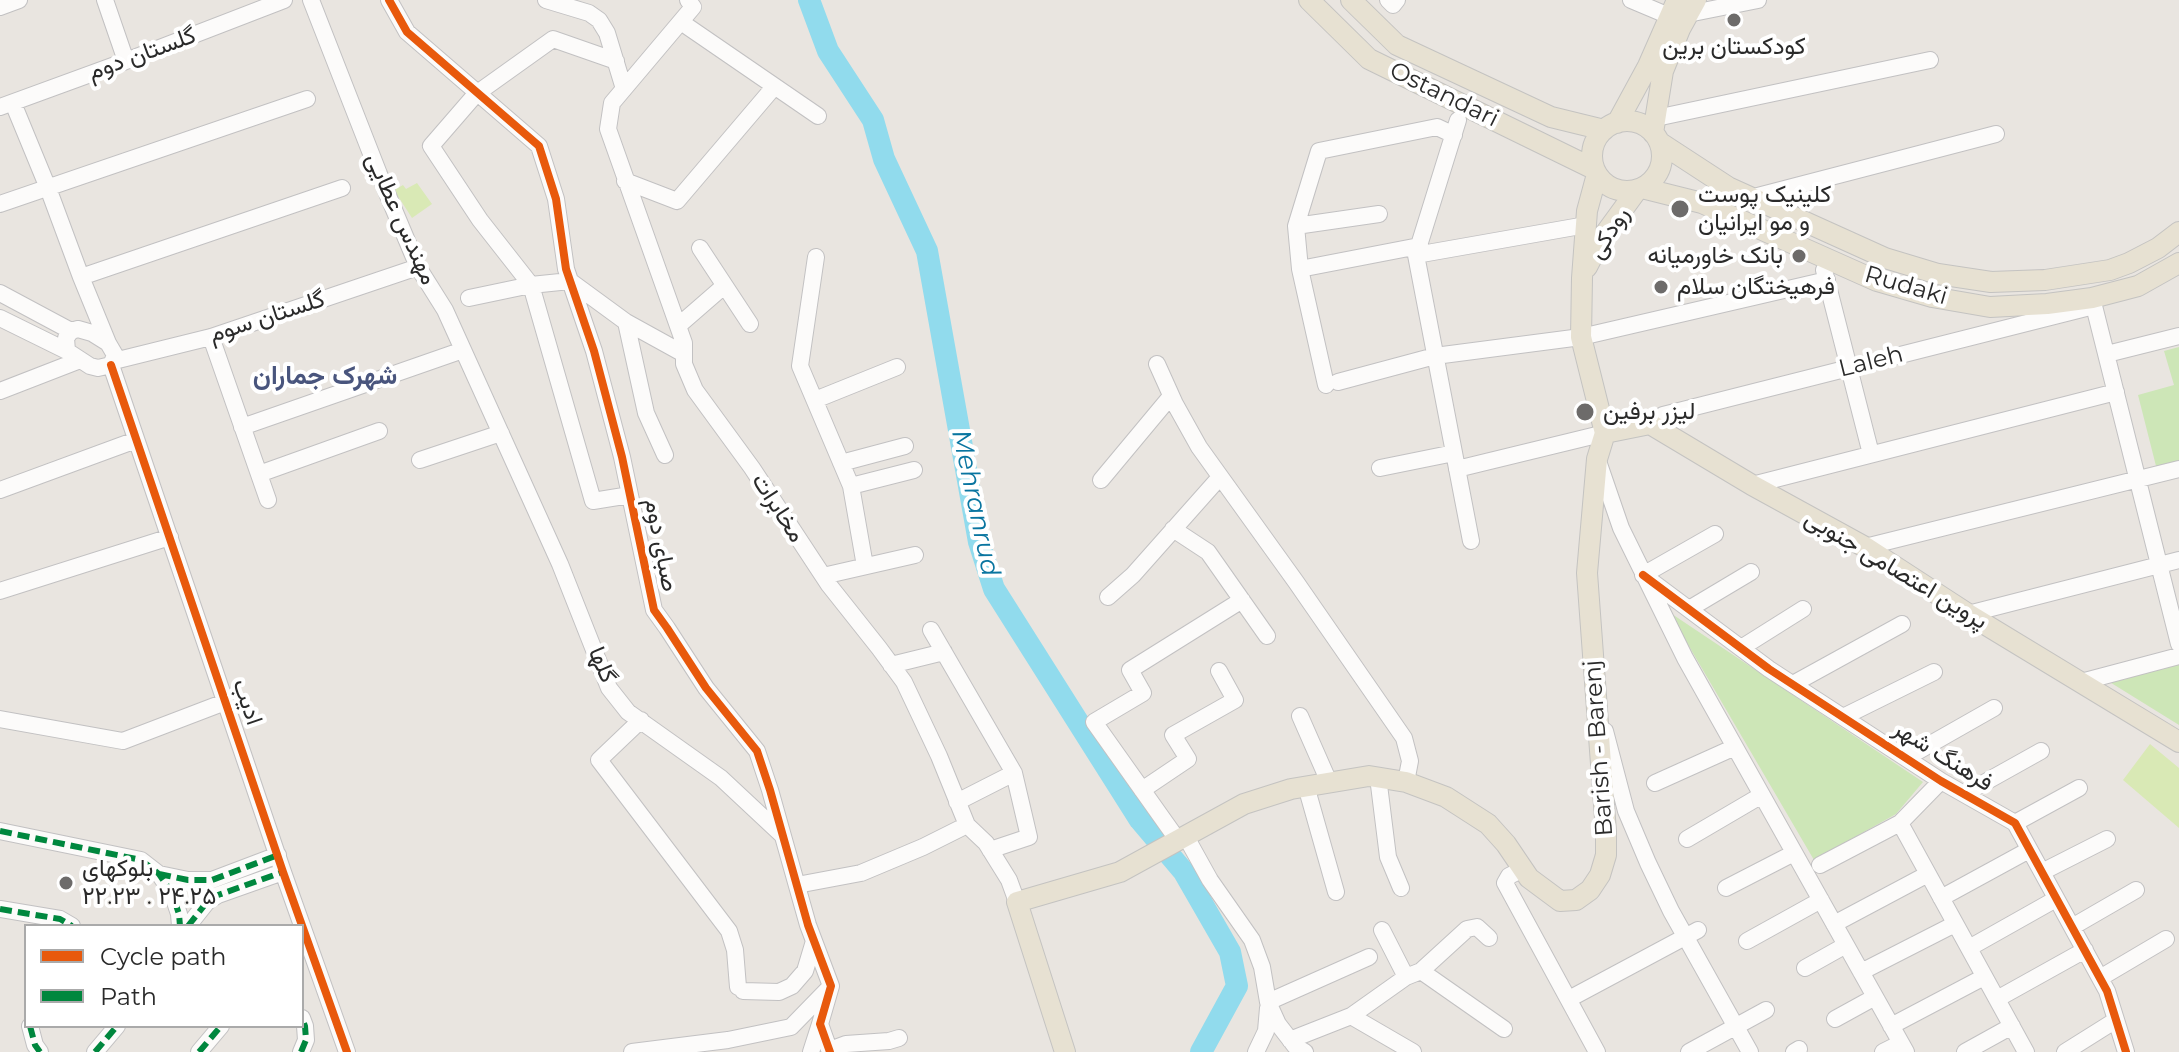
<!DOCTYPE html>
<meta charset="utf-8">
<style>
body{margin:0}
#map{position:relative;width:2179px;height:1052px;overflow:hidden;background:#e9e5e0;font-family:Montserrat,sans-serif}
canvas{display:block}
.legend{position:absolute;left:24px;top:924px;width:280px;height:104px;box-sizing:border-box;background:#fff;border:2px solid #aaa;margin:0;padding:10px 14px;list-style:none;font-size:24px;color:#2a2a2a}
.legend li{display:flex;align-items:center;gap:16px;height:40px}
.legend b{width:40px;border:2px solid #aaa}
</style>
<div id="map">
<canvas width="2179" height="1052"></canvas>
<ul class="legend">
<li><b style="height:10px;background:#e8590c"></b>Cycle path</li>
<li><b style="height:10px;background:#00873e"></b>Path</li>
</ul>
</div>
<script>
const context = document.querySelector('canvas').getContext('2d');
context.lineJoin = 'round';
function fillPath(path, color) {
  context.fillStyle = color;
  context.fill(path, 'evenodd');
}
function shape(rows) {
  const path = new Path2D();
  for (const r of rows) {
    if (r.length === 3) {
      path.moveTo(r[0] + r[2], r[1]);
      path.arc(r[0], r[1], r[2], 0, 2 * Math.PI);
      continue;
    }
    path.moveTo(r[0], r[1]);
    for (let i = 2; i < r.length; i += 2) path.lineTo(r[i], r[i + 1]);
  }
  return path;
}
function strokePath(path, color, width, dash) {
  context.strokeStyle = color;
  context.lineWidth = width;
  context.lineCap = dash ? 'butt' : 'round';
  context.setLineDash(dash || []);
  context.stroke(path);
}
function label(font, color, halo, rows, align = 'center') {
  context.font = font + ' Montserrat,Vazirmatn,sans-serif';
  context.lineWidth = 8;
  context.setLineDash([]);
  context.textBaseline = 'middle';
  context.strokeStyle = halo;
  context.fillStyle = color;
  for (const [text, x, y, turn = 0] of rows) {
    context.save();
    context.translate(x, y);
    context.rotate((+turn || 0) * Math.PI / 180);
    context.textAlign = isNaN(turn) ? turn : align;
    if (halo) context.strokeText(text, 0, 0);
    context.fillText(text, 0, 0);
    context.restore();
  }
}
const green = shape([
 [2179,347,2179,461,2156,466,2138,395,2174,385,2164,351],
 [1669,612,1923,782,1896,814,1814,860],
 [2179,664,2179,725,2108,681]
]);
const pitch = shape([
 [417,183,432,204,412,218,394,190,403,185,406,189],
 [2150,744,2179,768,2179,828,2123,780]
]);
const river = shape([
 [809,0,828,51,873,120,884,159,927,251,979,542,994,589,1140,820,1184,872,1230,952,1237,986,1201,1052]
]);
const minor = shape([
 [105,0,126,61],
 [311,0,379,174,418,267,445,310,560,564,609,688,628,712,721,778,782,835],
 [389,0,407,32,539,146,556,199,566,269,594,351,622,457,654,610,667,628,706,688,757,751,770,790,808,925,831,986,820,1024,830,1052],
 [546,0,589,13,599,20,607,33,624,89],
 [688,0,693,7,612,103,608,129,684,343,684,364,695,390,752,468,829,585,879,648,904,682,939,756,967,825,986,843,1009,880,1017,902],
 [1388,0,1393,5,1397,0],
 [1631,0,1669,16],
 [0,7,19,0],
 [1688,14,1758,0],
 [681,22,818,116],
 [616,61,553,39,476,94,431,146,480,220,531,285,593,501,630,495],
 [13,103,48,188,81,277,108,343],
 [0,107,126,61,284,0],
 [1656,118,1930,60],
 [1458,120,1416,255,1471,541],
 [625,181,677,201,774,87],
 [1750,198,1996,134],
 [0,204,307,99],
 [1296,226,1379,214],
 [700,248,750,324],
 [1416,255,1586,225],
 [816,257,800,366,851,486,865,566],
 [1300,269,1419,246],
 [1824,270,1871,454],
 [81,277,342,188],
 [570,281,626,322,684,354],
 [0,293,71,331],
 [469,298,531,285,570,281],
 [2092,298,2179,644],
 [0,318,67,351],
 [626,322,646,413,665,455],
 [678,326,724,286],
 [78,329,92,333,108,343,115,355,111,365,98,368,90,366,67,351,66,338,71,331,78,329],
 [211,337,268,500],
 [2107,354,2179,336],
 [114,361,211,337,418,267],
 [1157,364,1175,404,1199,447,1296,582,1404,738,1410,761,1406,782],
 [111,365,283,872,347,1052],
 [1338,382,1435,356,1581,337,1827,280],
 [1326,385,1300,269,1296,226,1319,151,1437,127,1454,135],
 [0,391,80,360],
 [815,400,897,367],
 [1650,424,1663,415,2094,306],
 [242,427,463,350],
 [420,460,501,433],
 [841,463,905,446],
 [1599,464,1621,528,1685,658,1906,1052],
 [1380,468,1454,453],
 [1457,469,1605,433],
 [259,474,379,431],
 [1101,480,1171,396],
 [1752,485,2116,392],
 [851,486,914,470],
 [0,490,136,440],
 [1173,529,1208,552,1267,636],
 [1865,547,2179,469],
 [1643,575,1769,669,1941,781,2015,823,2107,991,2126,1052],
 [1643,575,1715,534],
 [823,576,915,555],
 [0,591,170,537],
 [1108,597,1133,575,1220,477],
 [1689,609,1751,572],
 [1968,614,2179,560],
 [931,630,1014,773,1029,837,990,850],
 [1741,648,1803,609],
 [891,665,944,652],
 [2081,682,2179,656],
 [1793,684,1902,624],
 [1300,716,1329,782],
 [1843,717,1934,672],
 [0,719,123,741,225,702],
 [641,720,599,760,729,931,735,950,738,987],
 [1605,731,1626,811,1648,863,1671,911,1750,1052],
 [1906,758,1994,708],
 [1378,777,1388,857,1401,888],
 [1941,781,1900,823,2026,1052],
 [1655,783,1735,747],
 [1306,786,1336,892],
 [1142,790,1188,759,1173,735,1235,700,1219,671],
 [1964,794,2041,751],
 [957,802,1014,773],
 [2015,823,2079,788],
 [0,831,141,860,159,874,172,893,179,914,180,926],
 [1185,835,1210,880,1252,940,1262,967,1268,1002,1278,1024,1295,1046,1305,1052],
 [1177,839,1094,722,1143,693,1130,670,1242,600],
 [1687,839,1762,795],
 [1820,865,1900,823],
 [1523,869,1509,876,1505,883,1597,1052],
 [2042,872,2107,839],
 [159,874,188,880,212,880,278,855],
 [797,885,861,873,923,847,967,825],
 [1726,888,1794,853],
 [1941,898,2029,850],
 [0,909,60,919,72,926],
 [1834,924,1928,874],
 [188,926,207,902,218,895,283,872],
 [2072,927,2136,890],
 [1382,930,1406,977],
 [1747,941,1821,900],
 [1969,948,2056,899],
 [1805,968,1846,945],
 [1421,971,1504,1029],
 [1861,972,1955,924],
 [2100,978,2166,939],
 [743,991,779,992,792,986,805,971,814,941],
 [1569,999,1698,930],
 [1997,999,2085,950],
 [1268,1002,1369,957],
 [1351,1016,1406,977,1421,971,1467,929,1477,927,1489,938],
 [1835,1019,1875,997],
 [30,1026,35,1045,40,1052],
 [1891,1026,1984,977],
 [1290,1040,1351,1016,1413,1052],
 [830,1050,846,1044,889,1041,899,1038],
 [95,1052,117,1026],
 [199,1052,221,1026],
 [301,1052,306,1040,305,1026,302,1018],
 [632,1052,728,1040,791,1027,828,989],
 [811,1052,820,1024],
 [1256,1052,1266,1031,1268,1008],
 [1689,1052,1766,1010],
 [1794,1052,1799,1049],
 [1883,1052,1901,1043],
 [1965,1052,2012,1026],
 [2065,1052,2116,1020]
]);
const major = shape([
 [1309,0,1369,59,1594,169],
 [1351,0,1397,45,1551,117,1604,130],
 [1627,156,35],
 [1617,123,1648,66,1677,0],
 [1653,133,1663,71,1680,29,1696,0],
 [1659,142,1728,187,1885,258,1938,274,1991,282,2045,280,2110,270,2129,263,2158,248,2179,232],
 [1642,188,1702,203,1877,281,1932,297,1990,307,2047,304,2092,298,2138,286,2179,263],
 [1587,267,1602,238,1637,190],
 [1605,433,1650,424,1752,485,1865,547,1968,614,2179,742],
 [1065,1052,1017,902,1120,872,1244,804,1291,789,1369,776,1406,782,1446,797,1488,824,1506,844,1529,878,1560,901,1576,900,1590,890,1600,875,1606,855,1606,832,1587,573,1597,459,1605,433,1581,337,1582,278,1587,211,1597,174]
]);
const quiet = shape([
 [0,831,141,860,159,874,172,893,179,914,180,926],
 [159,874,188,880,212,880,278,855],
 [0,909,60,919,72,926],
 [188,926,207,902,218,895,283,872],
 [30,1026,35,1045,40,1052],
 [95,1052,117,1026],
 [199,1052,221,1026],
 [301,1052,306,1040,305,1026,302,1018]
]);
const cycleway = shape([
 [389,0,407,32,539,146,556,199,566,269,594,351,622,457,654,610,667,628,706,688,757,751,770,790,808,925,831,986,820,1024,830,1052],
 [111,365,283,872,347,1052],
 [1643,575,1769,669,1941,781,2015,823,2107,991,2126,1052]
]);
const markers = [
 [1734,20,8,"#6d6b6a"],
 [1680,209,10,"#6d6b6a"],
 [1799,256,8,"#6d6b6a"],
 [1661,287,8,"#6d6b6a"],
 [1585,412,10,"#6d6b6a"],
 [66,883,8,"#6d6b6a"]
];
const poiNames = [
 ["کودکستان برین",1734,47,"center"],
 ["کلینیک پوست",1698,195],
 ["و مو ایرانیان",1698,223],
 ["بانک خاورمیانه",1783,256,"right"],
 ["فرهیختگان سلام",1677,287],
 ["لیزر برفین",1603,412],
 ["بلوکهای",82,869],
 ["۲۲.۲۳ . ۲۴.۲۵",82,897]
];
const streetNames = [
 ["گلستان دوم",142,54,-20],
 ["Ostandari",1444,95,26],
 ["مهندس عطایی",401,219,66],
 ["رودکی",1609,233,-58],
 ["Rudaki",1906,286,16],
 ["گلستان سوم",267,317,-18],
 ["Laleh",1871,362,-14],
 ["مخابرات",778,508,57],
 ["صبای دوم",661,545,79],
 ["پروین اعتصامی جنوبی",1896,570,31],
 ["گلها",602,665,67],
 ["ادیب",247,702,71],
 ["Barish - Barenj",1599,748,-94],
 ["فرهنگ شهر",1943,756,32]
];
const neighbourhoodNames = [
 ["شهرک جماران",325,376]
];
const waterNames = [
 ["Mehranrud",975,503,78]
];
fillPath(green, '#cde6b7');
fillPath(pitch, '#d9e9b5');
strokePath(river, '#91dbed', 22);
strokePath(minor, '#c2c1c2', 18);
strokePath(major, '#c4c3c1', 22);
strokePath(minor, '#fcfbfa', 16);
strokePath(major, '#e7e1d2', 20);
strokePath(quiet, '#00873e', 6, [12, 6]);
strokePath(cycleway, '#e8590c', 8);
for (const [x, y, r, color] of markers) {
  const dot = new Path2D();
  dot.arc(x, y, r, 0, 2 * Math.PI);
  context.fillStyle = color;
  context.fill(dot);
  strokePath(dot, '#fff', 3);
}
label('24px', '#2a2a2a', '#fff', poiNames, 'left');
label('24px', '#2a2a2a', '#fff', streetNames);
label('bold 26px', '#49557d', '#fff', neighbourhoodNames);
label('italic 26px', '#0975a0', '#fff', waterNames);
</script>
